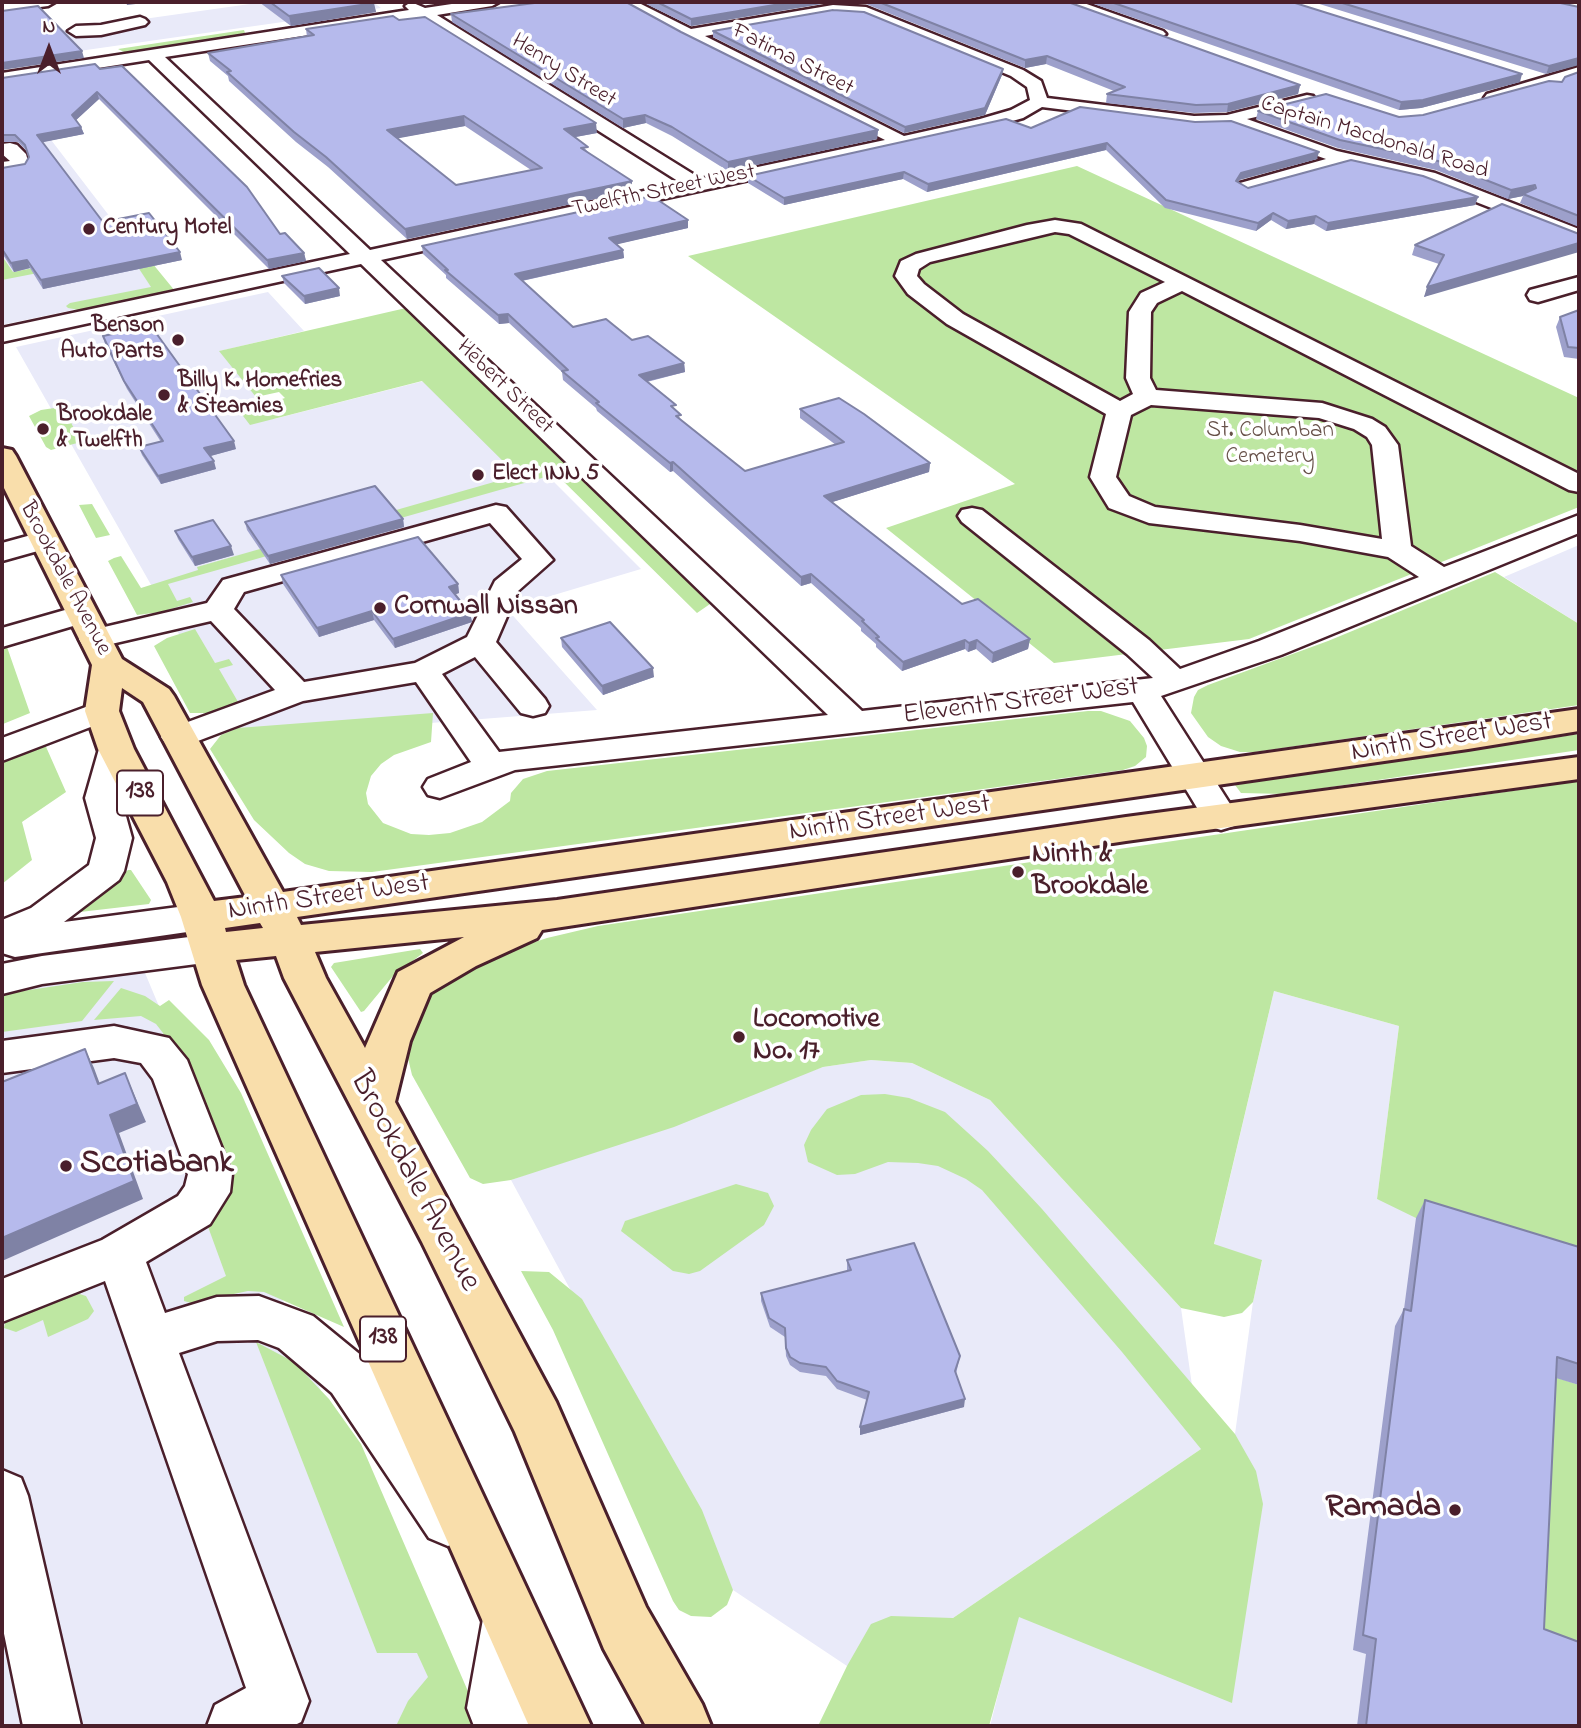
<!DOCTYPE html>
<style>
body{margin:0}
#map{position:relative;width:1581px;height:1728px;overflow:hidden;background:#fff;font-family:"Indie Flower",sans-serif}
canvas{display:block}
.frame{position:absolute;inset:0;border:4px solid #4a1f2b;pointer-events:none}
.north{position:absolute;left:14px;top:14px;width:70px;height:70px;-webkit-text-stroke:5px #fff;paint-order:stroke;rotate:0deg;font-size:19px;font-weight:700;line-height:28px;text-align:center;color:#4a1f2b}
.north::after{content:'';display:block;margin:auto;width:24px;height:32px;background:#4a1f2b;clip-path:polygon(50% 0,100% 100%,50% 72%,0 100%)}
</style>
<div id="map">
<canvas width="1581" height="1728"></canvas>
<div class="frame"></div>
<div class="north">N</div>
</div>
<script>
const context = document.querySelector('canvas').getContext('2d');
context.lineJoin = 'round';
function fillPath(path, color) {
  context.fillStyle = color;
  context.fill(path, 'evenodd');
}
function shape(rows) {
  const path = new Path2D();
  for (const r of rows) {
    path.moveTo(r[0], r[1]);
    for (let i = 2; i < r.length; i += 2) path.lineTo(r[i], r[i + 1]);
  }
  return path;
}
function strokePath(path, color, width, dash) {
  context.strokeStyle = color;
  context.lineWidth = width;
  context.lineCap = dash ? 'butt' : 'round';
  context.setLineDash(dash || []);
  context.stroke(path);
}
function label(font, color, halo, rows, align = 'center') {
  context.font = font + ' "Indie Flower",sans-serif';
  context.lineWidth = 7;
  context.setLineDash([]);
  context.textBaseline = 'middle';
  context.strokeStyle = halo;
  context.fillStyle = color;
  for (const [text, x, y, turn = 0] of rows) {
    context.save();
    context.translate(x, y);
    context.rotate((+turn || 0) * Math.PI / 180);
    context.textAlign = isNaN(turn) ? turn : align;
    if (halo) context.strokeText(text, 0, 0);
    context.fillText(text, 0, 0);
    context.restore();
  }
}
const built = shape([
 [264,2,373,2,381,8,2,62,2,39],
 [9,85,166,290,2,325,2,86],
 [268,292,304,331,220,351,274,419,447,375,641,569,507,609,597,710,238,738,16,347],
 [1579,545,1579,624,1504,577],
 [145,973,462,1726,2,1726,2,982],
 [1274,991,1399,1026,1377,1199,1579,1265,1579,1726,990,1726,1018,1616,1232,1702,1235,1434,1253,1302,1262,1261,1214,1245],
 [871,1060,912,1063,990,1100,1181,1308,1201,1449,953,1618,847,1666,733,1590,511,1180,823,1067]
]);
const green = shape([
 [244,30,245,33,239,36,126,53,118,49],
 [1077,166,1579,398,1579,507,1249,639,1054,663,886,528,1015,484,688,256],
 [139,247,175,291,85,311,68,308,66,306,70,303,151,287,130,255,2,280,2,259,4,259,13,272],
 [406,308,469,369,710,604,697,613,556,474,168,584,177,601,190,597,193,602,161,612,137,615,108,561,114,558,121,556,141,588,198,570,197,567,508,478,516,474,422,381,250,425,240,412,285,398,279,392,256,397,219,351],
 [61,407,64,409,81,442,51,450,46,447,29,416,41,410],
 [92,504,110,535,96,538,79,505],
 [1495,572,1579,624,1579,705,1255,752,1240,752,1221,746,1208,737,1191,713,1194,697,1198,690,1208,685,1328,641],
 [195,629,215,663,229,659,233,665,219,669,241,707,218,713,190,713,154,646,167,638],
 [7,647,30,713,3,724,2,649],
 [1088,711,1101,711,1130,721,1144,738,1147,746,1146,757,1135,766,1123,770,372,872,329,871,305,864,289,853,254,820,210,749,221,735,238,728,433,713,431,742,394,755,381,764,371,776,366,793,368,804,383,823,411,834,429,835,450,833,482,822,510,801,511,793,523,779,547,771],
 [1579,734,1579,750,1284,794,1241,793,1235,785],
 [43,740,66,792,22,822,32,860,2,884,2,764,30,743],
 [1579,781,1579,1268,1416,1218,1377,1199,1399,1026,1274,991,1214,1244,1262,1260,1253,1302,1242,1313,1224,1317,1181,1308,990,1100,912,1063,871,1060,823,1067,674,1127,511,1180,483,1184,470,1178,412,1075,407,1054,408,1034,428,994,475,962,547,938,598,926],
 [128,870,131,870,151,900,149,904,80,912,98,899],
 [420,949,423,953,393,976,364,1011,361,1012,331,967,334,963],
 [114,981,82,1021,2,1032,2,994,83,982],
 [121,988,145,996,160,1006,169,1000,209,1040,241,1093,344,1327,264,1292,248,1291,191,1303,184,1301,184,1297,226,1276,207,1224,218,1163,163,1033,156,1024,141,1016,94,1020],
 [885,1094,909,1098,945,1112,988,1151,1042,1209,1235,1434,1256,1471,1263,1504,1232,1703,1019,1617,989,1726,818,1726,847,1666,871,1624,891,1616,953,1618,1201,1449,1122,1352,982,1190,966,1179,938,1166,918,1163,888,1162,855,1174,837,1175,808,1162,804,1145,811,1130,827,1109,861,1095],
 [736,1184,768,1193,774,1206,764,1225,700,1271,689,1274,673,1271,621,1231,625,1221],
 [521,1271,549,1272,582,1299,702,1510,733,1590,727,1605,711,1617,691,1616,679,1610,673,1601,553,1330],
 [70,1291,86,1296,94,1311,88,1319,48,1337,43,1320,16,1332,4,1328,6,1318],
 [256,1342,294,1362,329,1399,361,1444,483,1726,396,1726,408,1701,428,1677,417,1653,377,1653],
 [1546,1374,1579,1385,1579,1652,1532,1634]
]);
const minor = shape([
 [16,2,55,2,48,6,2,12,2,4,16,2],
 [411,2,425,8,465,2,499,2,492,6,437,15,701,179,885,140,683,37,619,2,637,2,691,29,833,5,866,7,1023,70,1041,81,1047,98,1194,116,1227,115,1307,95,1313,96,1316,100,1313,104,1247,119,1337,151,1435,173,1579,229,1579,242,1422,181,1349,165,1247,193,1237,187,1240,183,1326,159,1230,125,1194,126,1042,107,1023,118,984,129,381,260,862,711,1153,678,1127,654,962,522,958,516,962,510,972,508,982,510,1149,640,1180,669,1259,641,1419,577,1388,557,1300,541,1149,523,1109,508,1090,477,1106,414,947,324,908,294,895,276,901,261,916,254,1027,225,1055,220,1081,224,1579,474,1579,492,1569,490,1182,291,1157,303,1151,312,1150,378,1156,390,1322,403,1372,419,1385,427,1398,445,1411,546,1444,567,1579,515,1579,533,1281,655,1161,696,1239,818,1234,826,1221,830,1208,826,1133,702,515,770,440,798,428,795,423,787,428,779,471,762,416,682,303,701,190,744,178,747,166,744,161,737,166,730,275,690,211,621,94,648,83,646,79,639,83,632,207,603,223,580,496,505,506,507,553,560,518,591,496,642,545,699,549,706,545,713,533,716,521,713,475,657,442,674,499,752,828,715,361,264,2,342,2,328,350,254,149,60,2,83,2,73,409,10,405,6,411,2],
 [833,13,864,15,1011,76,1027,87,1030,100,1011,110,980,119,904,136,705,36,833,13],
 [420,18,681,183,370,250,165,57,420,18],
 [1055,232,1069,234,1165,282,1141,293,1129,312,1126,378,1133,394,1120,401,963,314,924,284,917,276,919,269,930,262,1055,232],
 [1151,405,1319,418,1354,429,1367,437,1372,445,1382,539,1300,525,1155,507,1129,496,1116,477,1131,415,1151,405],
 [490,523,522,559,495,581,467,637,415,663,304,682,234,609,244,592,490,523],
 [1061,2,1081,2,1163,31,1166,34,1158,39,1153,37,1063,5,1061,2],
 [140,17,145,19,148,22,145,25,101,35,76,36,68,31,76,26,101,25,140,17],
 [1579,67,1579,77,1493,103,1484,98,1487,94,1579,67],
 [10,143,17,145,26,154,29,165,27,169,2,174,2,162,10,161,2,154,2,144,10,143],
 [1579,277,1579,290,1538,302,1530,300,1527,295,1530,290,1579,277],
 [42,532,52,535,56,541,52,547,2,561,2,543,42,532],
 [79,606,90,609,94,615,90,621,2,647,2,628,79,606],
 [102,701,114,704,118,711,114,718,2,761,2,738,102,701],
 [116,738,128,742,133,749,121,798,132,838,124,871,119,880,64,922,201,904,214,907,220,917,214,927,201,930,15,957,2,953,2,920,31,908,89,865,96,838,85,798,99,749,104,742,116,738],
 [212,934,226,938,231,948,226,958,212,962,42,984,2,994,2,964,42,956,212,934],
 [114,1026,169,1038,187,1060,232,1174,230,1192,210,1224,146,1262,165,1313,217,1297,259,1296,313,1316,368,1361,467,1500,475,1519,467,1538,448,1546,429,1538,332,1393,279,1348,258,1340,217,1341,179,1353,309,1701,301,1722,293,1726,207,1726,215,1705,246,1688,105,1281,2,1322,2,1279,102,1240,178,1196,185,1186,188,1174,153,1079,141,1063,114,1058,2,1073,2,1041,114,1026],
 [2,1470,21,1478,28,1496,81,1726,23,1726,2,1624,2,1470],
 [511,1591,531,1599,539,1619,525,1708,532,1726,474,1726,467,1708,483,1619,491,1599,511,1591]
]);
const major = shape([
 [2,448,12,450,16,456,122,659,169,689,174,696,283,892,1579,709,1579,731,1468,749,297,917,301,925,557,900,1126,817,1579,757,1579,779,1126,841,542,930,537,938,476,966,430,993,410,1041,395,1102,556,1402,646,1607,702,1704,711,1726,646,1726,604,1649,515,1432,422,1242,284,978,276,956,236,960,244,985,591,1726,529,1726,202,985,181,917,167,882,98,749,85,711,92,665,2,484,2,448],
 [122,688,143,702,246,897,214,901,134,749,119,711,122,688],
 [260,923,263,928,226,932,225,928,260,923],
 [464,937,398,972,365,1048,326,978,315,952,464,937]
]);
const wall = shape([
 [259,2,373,2,376,12,291,26],
 [642,2,1068,2,1300,85,1298,94,1227,112,1194,113,1106,103,1107,94,1114,91,1046,64,1025,68,866,4,833,2,691,26],
 [1088,2,1292,2,1520,82,1421,108,1399,110],
 [1313,2,1556,2,1579,7,1546,74],
 [451,14,681,32,878,130,877,139,728,171,672,136,646,123,623,128,452,22],
 [306,29,597,133,575,137,588,152,632,191,407,239,328,167,296,142,229,81,228,76,210,61,208,53,307,37],
 [465,126,531,170,456,185,397,138],
 [713,31,1003,69,1002,75,985,115,904,133,713,37],
 [95,64,280,234,304,253,306,261,269,269,99,99,76,120,81,127,84,134,42,142,103,222,182,260,43,289,30,268,14,272,2,253,2,168,25,164,29,157,28,152,18,142,2,142,2,78],
 [1579,72,1579,227,1520,203,1523,196,1508,199,1436,170,1338,148,1256,119,1258,111,1399,117,1423,115,1562,82],
 [1031,128,1317,159,1239,180,1238,182,1248,188,1478,197,1475,205,1326,231,1314,224,1286,229,1271,220,1256,231,1165,208,1106,150,927,192,903,179,784,205,748,183,748,176],
 [688,220,688,228,617,244,623,250,624,258,522,281,573,327,632,340,684,363,685,372,647,382,676,411,681,420,745,471,836,445,800,418,800,409,930,463,929,472,832,502,962,604,1030,639,1028,649,992,663,976,649,968,652,965,649,902,671,876,647,876,644,861,631,861,628,811,583,801,586,673,471,670,472,597,411,596,408,563,380,562,372,509,323,499,324,446,278,446,275,423,254,422,246],
 [1579,234,1424,297,1439,264,1412,255,1415,245],
 [282,276,340,296,305,304,284,283],
 [1579,310,1579,359,1564,357,1556,327,1560,317],
 [103,336,236,449,210,456,216,469,161,484,142,455,139,447,161,442,127,389,105,344],
 [403,519,404,527,270,564,247,530,245,522],
 [175,531,234,555,195,566,178,539],
 [281,575,458,584,459,593,455,594,470,613,472,622,395,648,374,620,319,637,283,584],
 [561,638,654,677,603,695,562,647],
 [1425,1200,1579,1247,1579,1385,1556,1378,1544,1629,1579,1726,1357,1726,1366,1654,1353,1650,1395,1326,1404,1309,1416,1218],
 [847,1260,960,1356,956,1374,964,1407,860,1435,860,1427,867,1400,837,1389,826,1376,800,1372,790,1365,786,1356,785,1337,770,1327,761,1301,761,1293,847,1271]
]);
const shadedWall = shape([
 [126,2,153,2,127,5],
 [792,2,833,2,691,26,691,19],
 [374,3,376,12,291,26,289,16],
 [82,51,84,58,2,70,2,63],
 [1047,56,1046,64,1025,68,1025,60],
 [1579,58,1579,65,1546,74,1549,66],
 [1003,69,1002,75,985,115,904,133,905,127],
 [1522,74,1520,82,1421,108,1399,110,1401,102],
 [1300,85,1298,94,1227,112,1228,104],
 [97,92,99,99,74,122,72,115],
 [645,115,646,123,623,128,623,119],
 [464,116,465,126,389,140,387,130],
 [596,123,597,133,565,139,564,129],
 [81,127,84,134,39,143,37,135],
 [878,130,877,139,728,171,728,162],
 [1107,143,1106,150,927,192,928,184],
 [1319,152,1317,159,1239,180,1235,189,1236,181,1241,173],
 [904,172,903,179,784,205,784,198],
 [632,181,632,191,407,239,405,229],
 [1535,185,1532,195,1523,194,1523,196,1508,199,1511,190],
 [1478,197,1475,205,1326,231,1328,223],
 [1273,213,1271,220,1256,231,1258,223],
 [1316,216,1314,224,1286,229,1288,221],
 [688,220,688,228,610,246,609,238],
 [1579,243,1579,252,1424,297,1427,287],
 [623,250,624,258,516,282,515,274],
 [180,252,182,260,43,289,41,280],
 [304,253,306,261,269,269,267,260],
 [27,260,30,268,14,272,11,263],
 [339,288,340,296,305,304,304,296],
 [508,314,509,323,499,324,498,315],
 [684,363,685,372,640,383,639,375],
 [234,441,236,449,207,457,204,448],
 [214,461,216,469,161,484,158,476],
 [673,462,673,471,670,472,670,463],
 [930,463,929,472,823,505,824,496],
 [403,519,404,527,270,564,268,556],
 [231,546,234,555,195,566,192,557],
 [811,574,811,583,801,586,801,577],
 [458,584,459,593,451,596,449,587],
 [372,611,374,620,319,637,317,628],
 [470,613,472,622,395,648,393,639],
 [1030,639,1028,649,992,663,993,653],
 [965,640,965,649,902,671,903,662],
 [977,640,976,649,968,652,969,643],
 [653,668,654,677,603,695,602,686],
 [85,1049,94,1068,107,1103,98,1084],
 [125,1073,146,1122,119,1133,143,1199,2,1261,2,1238,110,1115],
 [965,1399,964,1407,860,1435,860,1427]
]);
const building = shape([
 [270,2,373,2,374,3,289,16,270,2],
 [542,2,626,2,681,32,878,130,728,162,672,127,645,115,623,119,451,14,542,2],
 [657,2,792,2,691,19,657,2],
 [879,2,1068,2,1300,85,1228,104,1196,105,1107,94,1125,87,1047,56,1025,60,879,2],
 [1111,2,1292,2,1522,74,1423,100,1401,102,1111,2],
 [1339,2,1556,2,1579,7,1579,58,1549,66,1339,2],
 [38,6,82,51,2,63,2,11,38,6],
 [833,10,864,12,1003,69,985,108,905,127,713,31,833,10],
 [393,16,399,20,425,17,596,123,564,129,588,147,581,148,632,181,405,229,326,157,294,132,227,72,231,71,208,53,314,35,306,29,393,16],
 [464,116,542,168,456,185,387,130,464,116],
 [95,64,100,69,122,66,247,187,280,234,285,233,304,253,267,260,97,92,72,115,81,127,37,135,103,222,149,213,180,252,41,280,27,260,11,263,2,249,2,168,25,164,29,157,25,145,15,135,2,135,2,78,95,64],
 [1579,72,1579,216,1523,194,1536,188,1535,185,1511,190,1438,161,1340,140,1258,111,1326,94,1399,117,1423,115,1549,81,1562,82,1565,77,1579,72],
 [1080,107,1195,122,1231,121,1319,152,1241,173,1236,181,1248,188,1351,160,1423,176,1478,197,1328,223,1316,216,1288,221,1273,213,1258,223,1166,200,1107,143,928,184,904,172,784,198,748,176,1006,119,1031,128,1080,107],
 [652,196,688,220,609,238,623,250,515,274,573,327,606,319,632,340,648,336,684,363,639,375,676,405,671,406,681,415,676,416,745,471,844,442,800,409,839,398,864,414,930,463,824,496,962,604,978,599,1030,639,993,653,977,640,969,643,965,640,903,662,876,638,879,637,862,621,864,620,811,574,801,577,673,462,670,463,596,403,599,402,562,371,568,370,508,314,498,315,445,270,448,270,422,246,652,196],
 [1502,204,1579,234,1579,243,1427,287,1444,255,1415,245,1502,204],
 [319,268,339,288,304,296,282,276,319,268],
 [1579,310,1579,348,1568,347,1560,317,1579,310],
 [151,326,234,441,204,448,214,461,158,476,139,447,163,441,124,381,103,336,151,326],
 [375,486,403,519,268,556,245,522,375,486],
 [213,520,231,546,192,557,175,531,213,520],
 [418,537,458,584,449,587,470,613,393,639,372,611,317,628,281,575,418,537],
 [610,622,653,668,602,686,561,638,610,622],
 [85,1049,98,1084,125,1073,137,1104,110,1115,134,1181,2,1238,2,1082,85,1049],
 [1425,1200,1579,1247,1579,1364,1557,1357,1544,1629,1579,1642,1579,1726,1366,1726,1376,1639,1363,1635,1404,1309,1411,1311,1425,1200],
 [914,1243,960,1356,955,1371,965,1399,860,1427,869,1392,837,1381,826,1367,800,1363,790,1357,786,1348,785,1328,769,1318,761,1293,851,1270,847,1260,914,1243]
]);
const markers = [
 [89,229,7,"#4a1f2b"],
 [178,340,7,"#4a1f2b"],
 [164,395,7,"#4a1f2b"],
 [43,429,7,"#4a1f2b"],
 [478,475,7,"#4a1f2b"],
 [380,608,7,"#4a1f2b"],
 [1018,872,7,"#4a1f2b"],
 [739,1037,7,"#4a1f2b"],
 [66,1166,7,"#4a1f2b"],
 [1455,1510,7,"#4a1f2b"]
];
const farStreetnames = [
 ["Fatima Street",792,61,27],
 ["Henry Street",563,72,32],
 ["Captain Macdonald Road",1374,139,17],
 ["Twelfth Street West",664,192,-12],
 ["Hebert Street",504,388,44],
 ["Brookdale Avenue",64,579,62]
];
const farPoinames = [
 ["Century Motel",103,229],
 ["Benson",164,327,"right"],
 ["Auto Parts",164,353,"right"],
 ["Billy K. Homefries",178,382],
 ["& Steamies",178,408],
 ["Brookdale",57,416],
 ["& Twelfth",57,442],
 ["Elect INN 5",492,475]
];
const farParknames = [
 ["St. Columban",1270,432],
 ["Cemetery",1270,458]
];
const shields = [
 [140,793,46],
 [383,1339,46]
];
const shieldNames = [
 ["138",140,793],
 ["138",383,1339]
];
const poiNames = [
 ["Cornwall Nissan",394,608],
 ["Ninth &",1032,856],
 ["Brookdale",1032,888],
 ["Locomotive",753,1021],
 ["No. 17",753,1053]
];
const streetNames = [
 ["Eleventh Street West",1021,703,-7],
 ["Ninth Street West",1452,739,-9],
 ["Ninth Street West",890,820,-8],
 ["Ninth Street West",329,899,-8]
];
const nearPoinames = [
 ["Scotiabank",80,1166],
 ["Ramada",1441,1510,"right"]
];
const nearStreetnames = [
 ["Brookdale Avenue",413,1182,62]
];
fillPath(built, '#e9eaf9');
fillPath(green, '#bee7a2');
strokePath(minor, '#4a1f2b', 5);
strokePath(major, '#4a1f2b', 6);
fillPath(minor, '#fff');
fillPath(major, '#f9deab');
fillPath(wall, '#9da0cb');
fillPath(shadedWall, '#7f82a5');
fillPath(building, '#b6baec');
strokePath(building, '#7f82a5', 2);
for (const [x, y, r, color] of markers) {
  const dot = new Path2D();
  dot.arc(x, y, r, 0, 2 * Math.PI);
  context.fillStyle = color;
  context.fill(dot);
  strokePath(dot, '#fff', 2.5);
}
label('23px', '#4a1f2b', '#fff', farStreetnames);
label('bold 23px', '#4a1f2b', '#fff', farPoinames, 'left');
label('23px', '#675149', '#fff', farParknames);
for (const [x, y, w] of shields) {
  const box = new Path2D();
  box.roundRect(x - w / 2, y - 22.5, w, 45, 5);
  context.fillStyle = '#fff';
  context.fill(box);
  strokePath(box, '#4a1f2b', 2);
}
label('bold 26px', '#4a1f2b', null, shieldNames);
label('bold 28px', '#4a1f2b', '#fff', poiNames, 'left');
label('28px', '#4a1f2b', '#fff', streetNames);
label('bold 33px', '#4a1f2b', '#fff', nearPoinames, 'left');
label('33px', '#4a1f2b', '#fff', nearStreetnames);
</script>
